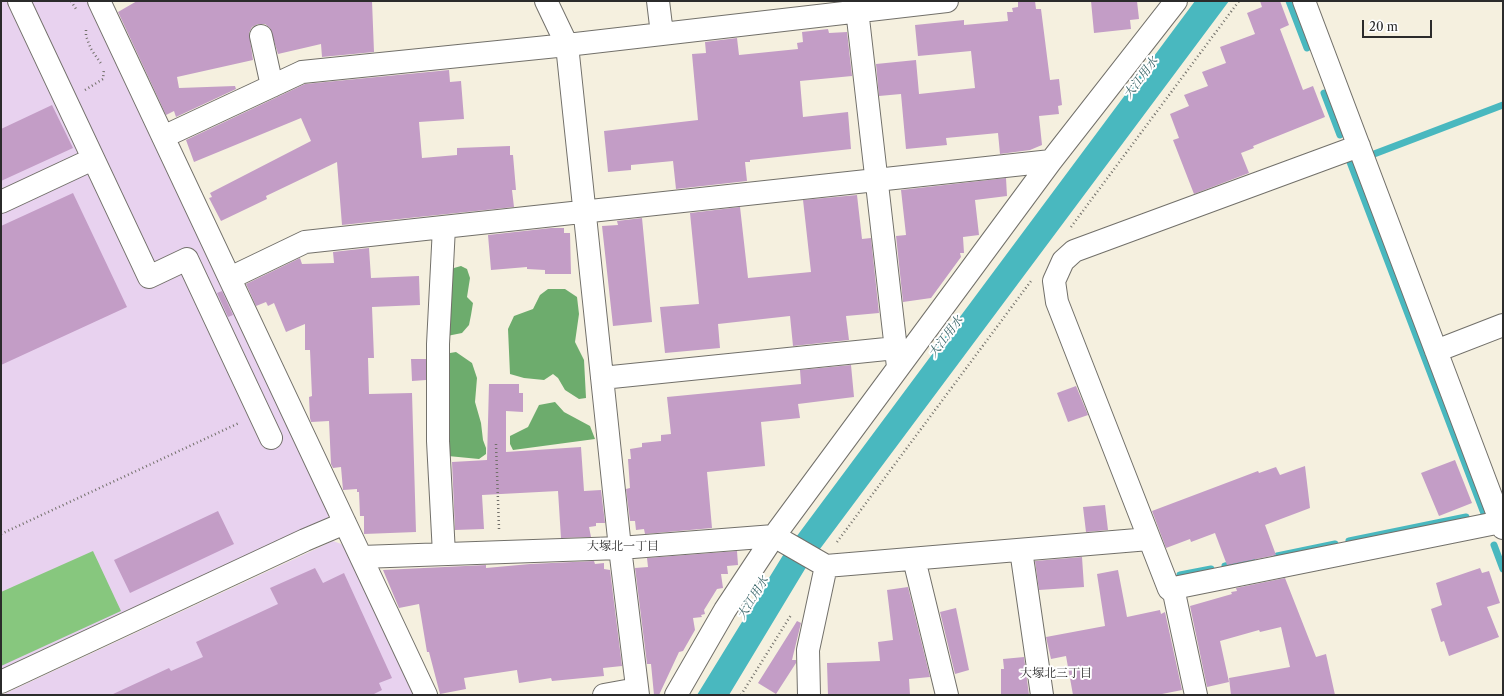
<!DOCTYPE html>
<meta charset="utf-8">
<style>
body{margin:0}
#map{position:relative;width:1504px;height:696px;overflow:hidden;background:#f5f0df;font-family:"Libre Caslon Text",serif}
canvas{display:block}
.frame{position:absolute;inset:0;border:2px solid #2b2b2b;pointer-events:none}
.scale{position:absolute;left:1362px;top:20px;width:70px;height:18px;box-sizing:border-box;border:2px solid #2b2b2b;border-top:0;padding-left:5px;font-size:12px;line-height:14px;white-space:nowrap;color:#2b2b2b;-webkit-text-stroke:3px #fff;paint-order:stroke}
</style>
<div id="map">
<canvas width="1504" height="696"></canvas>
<div class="frame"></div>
<div class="scale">20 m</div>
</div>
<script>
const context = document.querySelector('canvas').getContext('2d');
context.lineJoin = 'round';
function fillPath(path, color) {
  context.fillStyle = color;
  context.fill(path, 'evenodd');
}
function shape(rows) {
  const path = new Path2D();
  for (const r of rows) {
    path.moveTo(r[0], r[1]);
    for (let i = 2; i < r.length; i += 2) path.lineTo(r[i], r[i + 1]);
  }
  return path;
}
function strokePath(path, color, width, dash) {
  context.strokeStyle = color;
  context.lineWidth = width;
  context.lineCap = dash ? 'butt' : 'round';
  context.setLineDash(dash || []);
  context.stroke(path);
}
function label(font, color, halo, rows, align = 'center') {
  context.font = font + ' "Libre Caslon Text","Noto Serif JP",serif';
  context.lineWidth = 4;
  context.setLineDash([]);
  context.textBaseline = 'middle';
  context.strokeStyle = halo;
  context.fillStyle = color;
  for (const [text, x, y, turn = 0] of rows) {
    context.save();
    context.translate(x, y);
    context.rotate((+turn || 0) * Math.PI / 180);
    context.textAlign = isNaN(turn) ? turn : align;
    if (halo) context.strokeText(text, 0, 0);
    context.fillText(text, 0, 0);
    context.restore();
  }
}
const built = shape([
 [1,1,87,1,330,513,326,522,1,673],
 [333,541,344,545,416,695,2,695]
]);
const green = shape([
 [93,551,121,611,1,666,1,592]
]);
const forest = shape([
 [461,266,467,269,470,278,467,297,473,303,471,315,469,325,462,333,447,336,450,271,454,268],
 [548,289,565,289,577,297,579,314,575,342,584,360,586,398,579,399,565,390,558,378,553,374,544,380,524,378,510,374,508,329,514,316,533,309,540,295],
 [456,352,472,363,477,378,475,402,481,423,483,440,486,448,486,454,479,459,448,456,445,359,450,353],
 [555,402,564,412,590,426,595,439,513,450,510,444,510,436,528,427,539,405]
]);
const water = shape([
 [1195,1,1229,1,805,569,729,695,697,695,785,552]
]);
const stream = shape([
 [1289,1,1307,48],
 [1324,93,1340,135],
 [1374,154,1503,105],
 [1350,162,1485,516],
 [1349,541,1466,517],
 [1494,545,1503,569],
 [1277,556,1335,544],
 [1225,566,1252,561],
 [1180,575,1211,569]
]);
const building = shape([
 [137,1,372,1,374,52,322,57,321,44,278,54,270,28,265,24,258,24,252,27,249,33,253,60,177,77,179,88,235,86,236,89,176,117,174,111,166,115,118,12],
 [1035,1,1036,9,1041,9,1050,80,1059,79,1062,105,1058,106,1059,114,1039,116,1042,145,1030,150,1000,154,998,133,946,138,947,145,906,149,901,94,879,96,876,64,916,60,919,94,975,88,971,51,918,56,915,25,964,20,964,25,1008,21,1007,12,1013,12,1012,8,1018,7,1018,2],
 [1091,1,1137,1,1139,19,1130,20,1131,29,1094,33],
 [1260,1,1280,1,1289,25,1280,29,1303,90,1313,86,1325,117,1253,146,1254,148,1241,153,1249,173,1194,194,1173,140,1179,138,1170,114,1189,106,1184,95,1208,86,1202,72,1226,63,1220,47,1255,34,1247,13,1262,7],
 [828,29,829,33,847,32,852,76,800,81,803,117,848,112,851,149,750,160,750,162,745,162,747,181,676,189,673,161,631,165,631,170,608,172,604,131,698,120,692,54,706,53,705,42,737,38,739,55,798,49,797,43,803,42,802,32],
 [449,70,450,82,461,81,464,119,419,122,422,158,457,155,457,148,510,146,510,155,513,155,516,190,512,190,514,207,342,225,337,162,266,196,267,199,221,221,209,198,212,197,210,193,311,141,301,118,194,162,186,140,305,84],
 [52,105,73,148,1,181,1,129],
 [1006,178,1007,196,975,200,979,235,963,237,964,253,960,253,961,257,931,298,903,302,896,236,906,235,901,190],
 [73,193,127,307,1,365,1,226],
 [857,195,862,239,871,238,879,313,846,316,849,340,793,346,790,316,718,324,720,348,665,353,660,307,699,304,690,213,740,207,748,278,811,272,803,200],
 [642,218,652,322,613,326,602,226,618,225,617,221],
 [551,228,564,228,564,233,570,233,571,274,545,274,545,270,527,269,527,267,491,270,488,235],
 [369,248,371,278,419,276,420,305,372,307,374,358,368,358,369,394,412,393,416,532,364,534,364,516,360,516,359,492,357,492,357,489,343,490,341,467,333,468,331,464,329,421,311,422,310,418,309,397,312,396,310,350,305,350,305,324,286,332,274,303,268,306,266,302,256,306,246,284,300,258,302,264,334,263,333,252],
 [222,291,233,315,228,317,217,293],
 [411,359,426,359,426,380,412,381],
 [851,365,854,397,798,404,800,418,761,422,765,466,707,472,712,528,645,534,644,529,636,530,635,521,630,521,626,489,630,488,628,459,631,459,630,449,642,447,642,443,661,441,661,435,671,434,667,397,801,384,800,370],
 [489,384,519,384,519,393,523,393,523,412,506,411,506,452,581,447,584,491,601,490,605,523,596,523,596,526,589,527,591,537,561,538,558,491,482,495,484,529,455,530,452,462,487,460],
 [1076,386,1088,415,1068,422,1057,393],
 [1455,460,1472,503,1439,516,1421,473],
 [1305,466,1310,508,1265,525,1276,555,1227,565,1215,533,1191,542,1190,539,1166,548,1152,511,1258,471,1259,473,1276,467,1280,475],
 [1105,505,1108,530,1086,532,1083,507],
 [218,511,234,544,130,593,114,560],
 [737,551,738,565,727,566,728,574,721,574,723,588,717,589,704,610,705,614,701,615,702,617,693,618,695,630,683,651,679,652,659,695,654,695,651,664,647,664,635,568,648,567,647,558],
 [1082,557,1084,587,1039,590,1035,561],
 [594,561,595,564,604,563,604,569,610,570,622,666,603,668,604,676,552,681,551,678,519,683,517,670,464,678,466,689,440,694,429,652,427,652,419,604,399,608,383,570,486,565,486,568,530,564],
 [315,568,323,583,344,573,392,678,379,683,382,690,372,695,111,695,169,668,171,671,203,657,196,642,278,604,270,588],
 [1480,568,1482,573,1489,571,1500,603,1487,607,1499,637,1449,656,1444,641,1441,642,1431,609,1442,605,1436,583],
 [1118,570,1127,617,1160,610,1161,614,1165,612,1182,690,1157,695,1073,695,1066,656,1051,659,1046,637,1105,626,1097,574],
 [1285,578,1316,657,1326,654,1335,695,1231,695,1229,678,1290,667,1281,627,1260,632,1259,630,1220,641,1229,682,1207,687,1190,606,1232,594,1231,592,1237,591,1236,588],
 [908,587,930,677,909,679,910,695,828,695,827,663,880,661,878,642,893,640,887,590],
 [956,608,969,670,955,674,940,612],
 [797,621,801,623,792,660,796,660,796,663,776,694,758,683],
 [1024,657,1029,695,1001,695,1001,669,1004,669,1003,659]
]);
const path = shape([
 [71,1,76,9],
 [86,30,86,36,91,49,102,65],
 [85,90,103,79,104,69],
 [1071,227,1239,1],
 [496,444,499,529],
 [1,534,239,423],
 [837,542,1031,281],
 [741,695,791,615]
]);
const minor = shape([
 [19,1,149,277,187,259,271,438],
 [99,1,426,695],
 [546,1,567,45,620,548,638,695],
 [658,1,662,34],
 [856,1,898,367],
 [1304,1,1503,528],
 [261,36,272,86],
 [163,137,302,72,567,45,947,1],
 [1359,146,1074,251,1063,261,1054,281,1057,302,1169,589,1501,522],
 [1,202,93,159],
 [230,278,305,242,1051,161],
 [1436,351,1503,325],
 [602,378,896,348],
 [1021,550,1042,695],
 [444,554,438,441,438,344,444,227],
 [361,557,620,548,774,536,826,566,1149,539],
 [914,559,947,695],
 [1173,588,1196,695],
 [1,682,305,540,345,523],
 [604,695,637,689],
 [676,695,725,610,774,536,1051,161,1176,1],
 [809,695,808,650,826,566]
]);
const waterNames = [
 ["大江用水",1141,78,-53],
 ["大江用水",946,337,-53],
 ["大江用水",753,598,-58]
];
const neighbourhoodNames = [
 ["大塚北一丁目",623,547],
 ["大塚北三丁目",1056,674]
];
fillPath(built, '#e8d2ef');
fillPath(green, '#87c77e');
fillPath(forest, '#6dac6d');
fillPath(water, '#49b8bf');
strokePath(stream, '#49b8bf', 7);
fillPath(building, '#c39dc6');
strokePath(minor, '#72706a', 24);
strokePath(path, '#72706a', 2.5, [1, 3]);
strokePath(minor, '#fff', 22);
label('italic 12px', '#376366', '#fff', waterNames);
label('12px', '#2b2b2b', '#fff', neighbourhoodNames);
</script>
